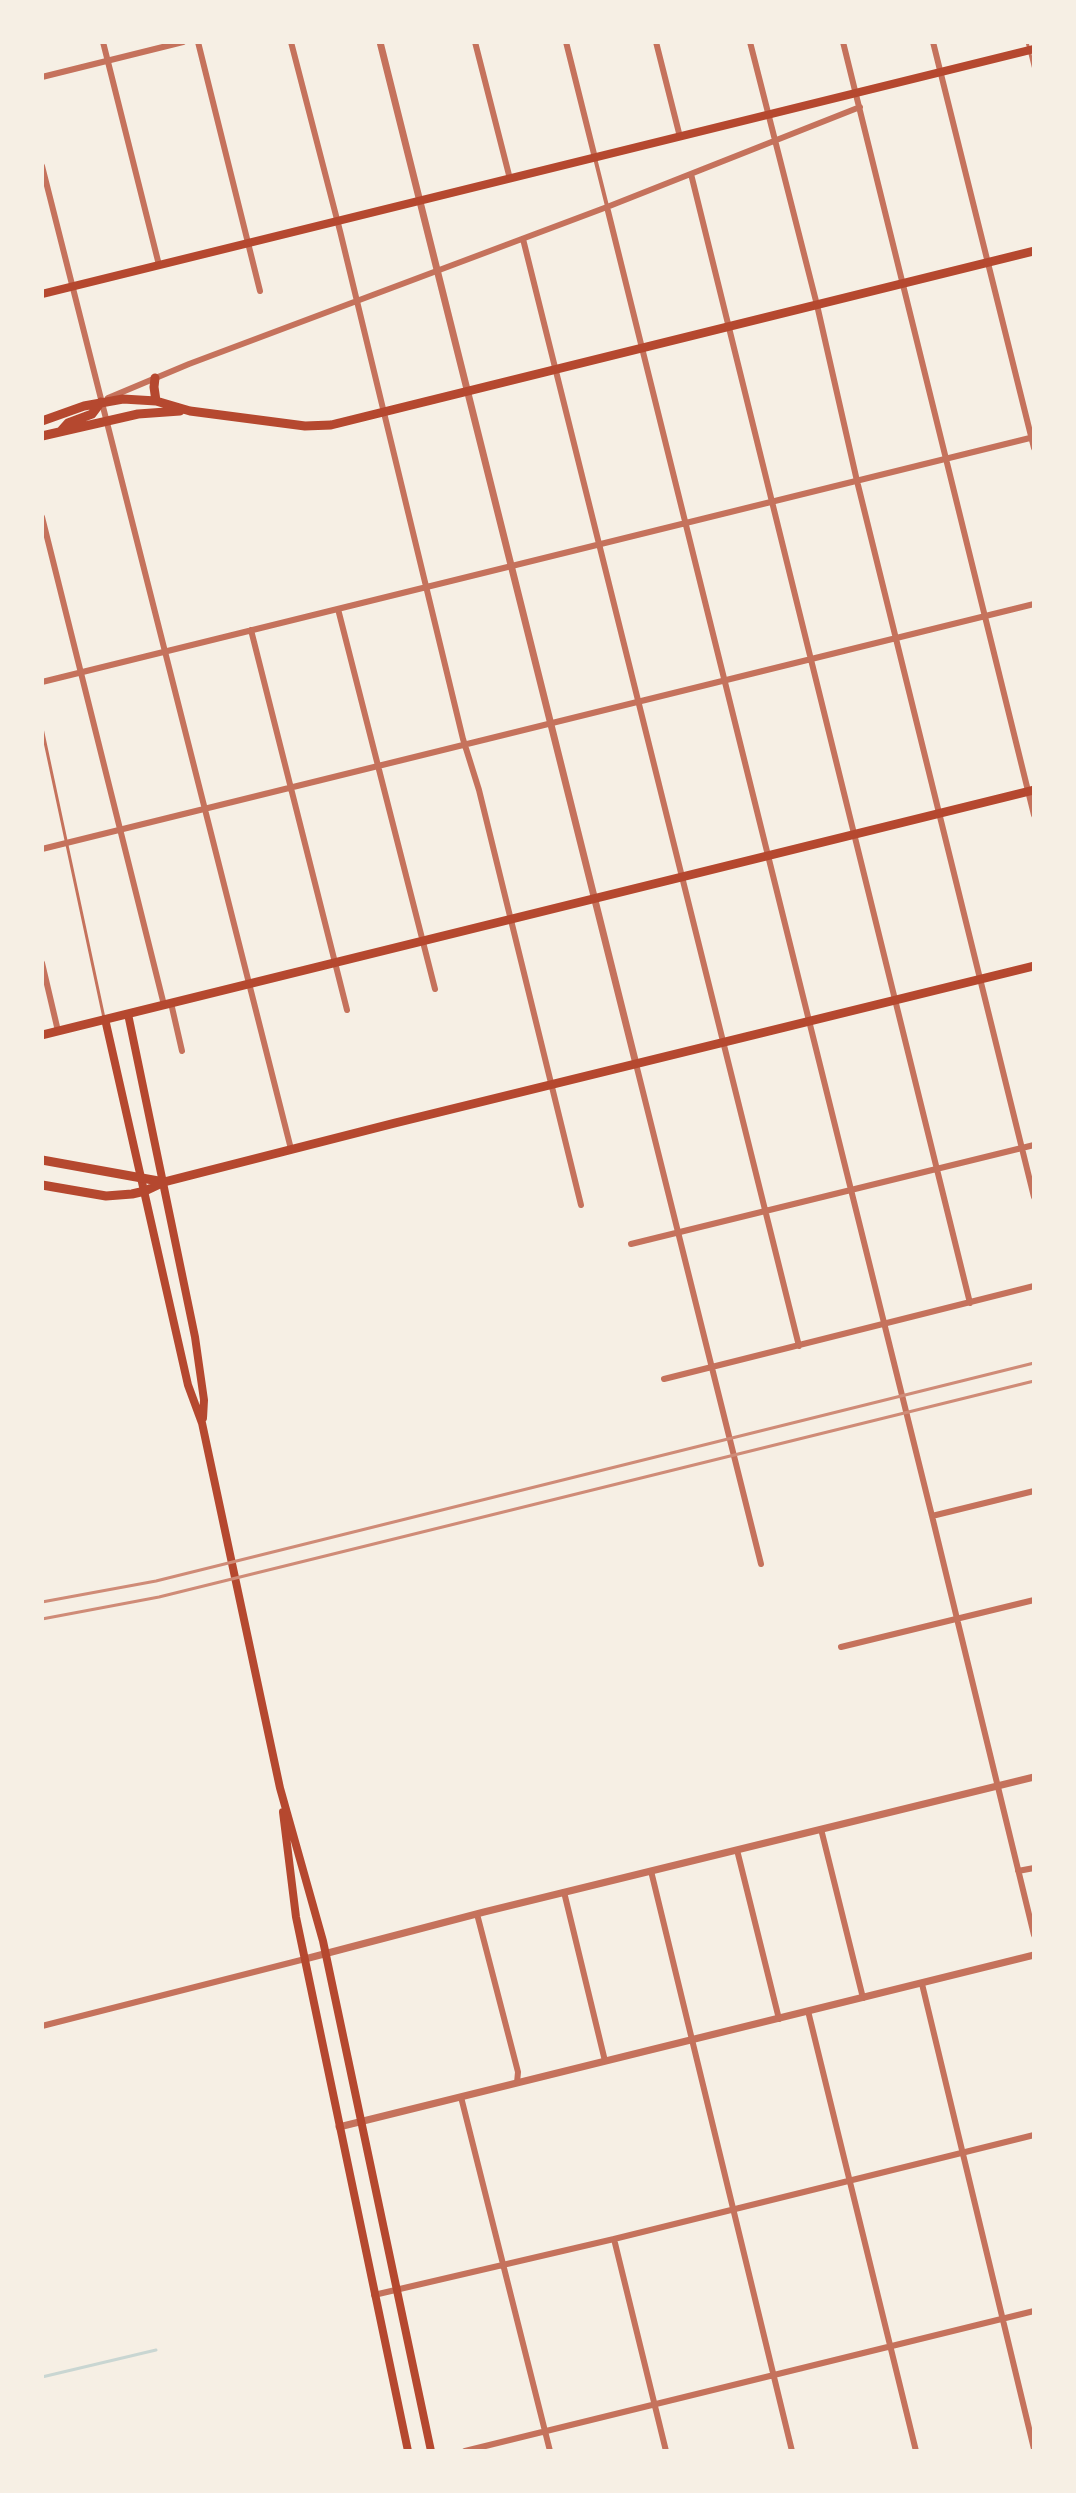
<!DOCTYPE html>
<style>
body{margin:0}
#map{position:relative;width:1076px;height:2493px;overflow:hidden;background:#f6efe4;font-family:Overpass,sans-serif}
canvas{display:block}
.frame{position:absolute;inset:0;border:44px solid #f6efe4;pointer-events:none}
</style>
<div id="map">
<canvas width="1076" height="2493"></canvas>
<div class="frame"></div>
</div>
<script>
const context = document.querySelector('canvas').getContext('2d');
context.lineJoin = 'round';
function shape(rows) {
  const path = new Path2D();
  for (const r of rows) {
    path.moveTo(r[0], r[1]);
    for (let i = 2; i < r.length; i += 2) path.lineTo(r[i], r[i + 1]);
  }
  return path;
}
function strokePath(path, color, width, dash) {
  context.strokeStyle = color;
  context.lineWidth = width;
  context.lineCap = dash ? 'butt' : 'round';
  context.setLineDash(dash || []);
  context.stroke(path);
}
const stream = shape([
 [42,2377,156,2350]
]);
const service = shape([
 [1027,42,1034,70],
 [42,728,104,1018]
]);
const pedestrian = shape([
 [595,158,607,206]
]);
const minor = shape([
 [103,42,159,265],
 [198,42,260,291],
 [291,42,340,231,463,739,479,790,581,1205],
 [475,42,510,179],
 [566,42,595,158],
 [656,42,680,137],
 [750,42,817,305,857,481,1034,1197],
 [843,42,1034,815],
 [933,42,1034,448],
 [42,77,183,42],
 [42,166,291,1149],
 [691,174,970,1303],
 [607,207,932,1516,1034,1935],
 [523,239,799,1346],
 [108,398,189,364,607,207,860,107],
 [42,517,164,1005],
 [338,609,435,989],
 [251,630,347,1010],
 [42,682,1034,437],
 [42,849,1034,604],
 [42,963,58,1031],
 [171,1003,182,1051],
 [636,1064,761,1564],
 [631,1244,1034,1145],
 [664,1379,1034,1286],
 [932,1516,1034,1491],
 [841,1647,1034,1600],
 [821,1829,863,1998],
 [737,1850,779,2019],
 [651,1871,792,2451],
 [1018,1871,1034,1868],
 [564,1892,605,2061],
 [477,1914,518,2072,517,2083],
 [922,1984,1034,2449],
 [808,2011,916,2451],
 [42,2026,305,1959],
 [461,2097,550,2451],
 [614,2239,666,2451],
 [374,2295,614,2239,1034,2135],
 [465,2451,1034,2311]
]);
const tertiary = shape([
 [380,42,636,1064],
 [305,1959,484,1912,1034,1777],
 [339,2127,1034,1955]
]);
const secondary = shape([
 [42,294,1034,49],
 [128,1014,195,1337,204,1400,203,1418],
 [105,1019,188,1385,202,1423,280,1788,323,1941,431,2451],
 [283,1812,296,1917,408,2451]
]);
const primary = shape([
 [155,378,154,387,156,401],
 [42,421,84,406,123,399,156,401,190,411,305,426,331,425,1034,251],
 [60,432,68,423,92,414,101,402],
 [42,436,138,414,180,411],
 [42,1035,1034,790],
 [42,1160,164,1182],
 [42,1185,106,1196,132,1194,145,1191,164,1182,395,1123,1034,966]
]);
const rail = shape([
 [42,1602,156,1581,1034,1363],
 [42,1619,159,1597,1034,1381]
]);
strokePath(stream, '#c9d6d2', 3);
strokePath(service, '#c5725c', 3);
strokePath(pedestrian, '#c5725c', 4);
strokePath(minor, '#c5725c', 6);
strokePath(tertiary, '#c5725c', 7);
strokePath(secondary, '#b5482f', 8);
strokePath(primary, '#b5482f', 9);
strokePath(rail, '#cf8b77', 3);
</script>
